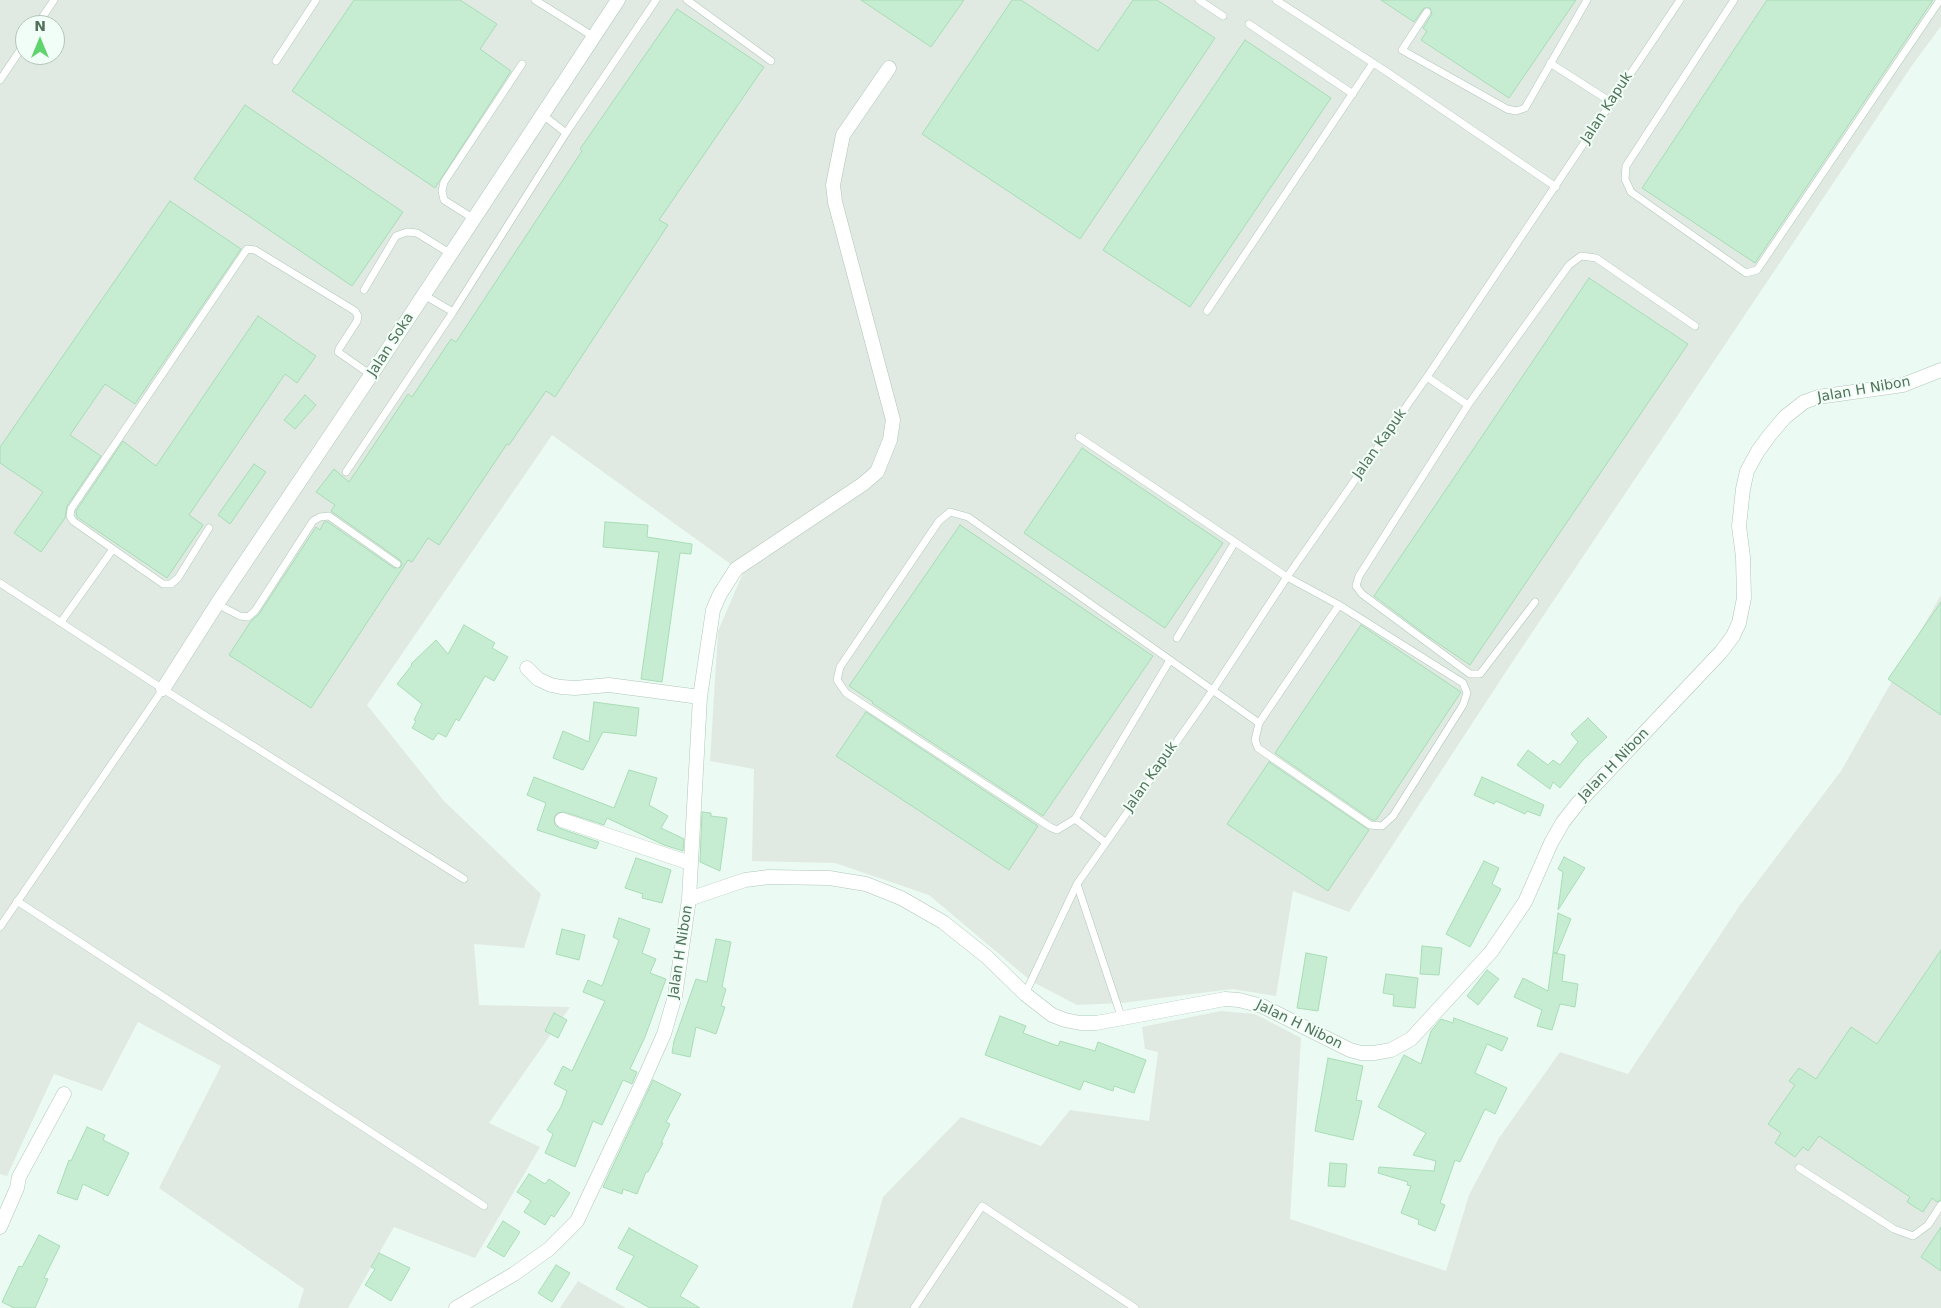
<!DOCTYPE html>
<style>
body{margin:0}
#map{position:relative;width:1941px;height:1308px;overflow:hidden;background:#ebfaf2;font-family:"DejaVu Sans",sans-serif}
canvas{display:block}
.north{position:absolute;left:15px;top:15px;width:50px;height:50px;box-sizing:border-box;background:#f1fdf7;border:1px solid #b1c5b8;border-radius:50%;rotate:0deg;font-size:14px;font-weight:700;line-height:20px;text-align:center;color:#517259}
.north::after{content:'';display:block;margin:auto;width:18px;height:22px;background:#60d46c;clip-path:polygon(50% 0,100% 100%,50% 72%,0 100%)}
</style>
<div id="map">
<canvas width="1941" height="1308"></canvas>
<div class="north">N</div>
</div>
<script>
const context = document.querySelector('canvas').getContext('2d');
context.lineJoin = 'round';
function fillPath(path, color) {
  context.fillStyle = color;
  context.fill(path, 'evenodd');
}
function shape(rows) {
  const path = new Path2D();
  for (const r of rows) {
    path.moveTo(r[0], r[1]);
    for (let i = 2; i < r.length; i += 2) path.lineTo(r[i], r[i + 1]);
  }
  return path;
}
function strokePath(path, color, width, dash) {
  context.strokeStyle = color;
  context.lineWidth = width;
  context.lineCap = dash ? 'butt' : 'round';
  context.setLineDash(dash || []);
  context.stroke(path);
}
function label(font, color, halo, rows, align = 'center') {
  context.font = font + ' "DejaVu Sans",sans-serif';
  context.lineWidth = 4;
  context.setLineDash([]);
  context.textBaseline = 'middle';
  context.strokeStyle = halo;
  context.fillStyle = color;
  for (const [text, x, y, turn = 0] of rows) {
    context.save();
    context.translate(x, y);
    context.rotate((+turn || 0) * Math.PI / 180);
    context.textAlign = isNaN(turn) ? turn : align;
    if (halo) context.strokeText(text, 0, 0);
    context.fillText(text, 0, 0);
    context.restore();
  }
}
const industrial = shape([
 [0,0,1941,0,1941,26,1911,67,1509,667,1349,912,1293,891,1276,996,1232,989,1122,1003,1077,1005,1031,981,929,895,835,863,752,861,754,769,710,761,718,631,743,573,552,435,367,705,444,801,541,894,524,948,474,944,479,1005,570,1007,489,1123,540,1147,475,1258,394,1227,348,1308,298,1308,304,1289,159,1188,221,1066,138,1022,102,1091,54,1074,7,1176,0,1174],
 [25,25,55,25,55,55,25,55],
 [1941,595,1941,1308,852,1308,883,1197,961,1117,1041,1146,1070,1110,1149,1121,1158,1052,1145,1049,1142,1027,1221,1011,1255,1014,1301,1038,1290,1219,1446,1271,1469,1195,1499,1138,1560,1052,1628,1074,1740,905,1841,771],
 [578,1281,626,1308,560,1308]
]);
const building = shape([
 [354,0,460,0,497,24,480,49,511,71,435,188,292,91,354,0],
 [861,0,964,0,931,47,861,0],
 [1012,0,1021,0,1098,51,1133,0,1157,0,1215,38,1080,239,922,134,1012,0],
 [1381,0,1576,0,1509,98,1421,40,1427,31,1423,28,1432,14,1430,8,1424,8,1414,22,1381,0],
 [1767,0,1933,0,1755,263,1642,188,1767,0],
 [677,9,764,67,659,220,668,225,555,397,546,391,509,445,507,444,439,545,428,538,412,562,408,560,311,708,229,655,251,621,259,614,316,527,320,530,324,522,328,522,394,568,401,567,402,564,400,560,331,511,335,505,316,492,334,469,349,482,408,394,412,397,451,339,456,342,582,151,580,149,677,9],
 [1245,40,1331,98,1190,307,1103,250,1245,40],
 [245,105,403,212,352,286,194,179,245,105],
 [170,201,241,249,135,404,105,384,70,435,101,456,67,506,65,518,41,552,14,533,43,492,0,463,0,447,170,201],
 [1589,278,1688,344,1470,665,1426,635,1374,596,1589,278],
 [258,316,316,356,297,383,285,374,189,515,203,525,167,578,77,517,76,511,123,441,156,466,258,316],
 [305,395,316,405,295,429,284,420,305,395],
 [1082,448,1223,543,1165,628,1024,533,1082,448],
 [254,464,266,472,230,524,218,515,254,464],
 [605,522,648,525,647,537,692,544,691,554,680,553,662,682,641,679,659,552,603,547,605,522],
 [960,525,1153,656,1043,816,872,703,873,702,849,686,960,525],
 [1941,602,1941,715,1888,679,1941,602],
 [464,625,495,643,492,648,508,657,494,681,485,676,459,721,456,719,446,737,438,733,433,740,412,728,416,721,414,720,422,704,397,684,412,665,411,664,436,640,448,654,464,625],
 [1361,625,1461,692,1376,820,1372,820,1275,753,1361,625],
 [594,702,639,708,636,736,603,732,583,770,553,758,563,731,589,742,594,702],
 [866,712,1038,826,1009,870,836,756,866,712],
 [1588,718,1607,737,1583,760,1560,788,1553,782,1550,789,1517,765,1528,750,1548,765,1553,760,1560,765,1578,742,1571,734,1588,718],
 [1269,762,1369,830,1328,891,1227,824,1269,762],
 [629,770,657,778,649,805,668,816,661,828,684,839,683,851,664,845,607,818,604,825,564,812,557,813,554,818,555,825,559,828,599,842,596,849,537,830,546,803,527,795,534,777,614,808,629,770],
 [1482,777,1544,805,1540,816,1527,811,1525,814,1496,801,1494,804,1474,795,1482,777],
 [702,812,711,813,711,816,727,818,720,871,700,862,702,812],
 [1564,857,1585,868,1558,910,1563,872,1558,869,1564,857],
 [636,858,671,870,662,903,642,898,643,894,625,888,636,858],
 [1484,861,1499,868,1492,884,1501,889,1470,947,1446,934,1484,861],
 [1558,913,1571,919,1557,953,1553,952,1558,913],
 [619,918,650,929,642,953,656,959,650,973,666,979,645,1037,630,1069,637,1072,632,1084,623,1080,602,1125,593,1121,575,1167,545,1153,553,1134,547,1130,561,1107,567,1091,554,1084,563,1066,572,1071,605,1001,583,992,588,980,602,986,619,940,613,937,619,918],
 [562,929,585,935,579,960,556,954,562,929],
 [716,939,731,942,722,987,726,989,721,1006,725,1007,716,1034,696,1027,690,1057,672,1053,674,1041,696,979,707,982,716,939],
 [1422,946,1442,948,1439,975,1420,974,1422,946],
 [1941,950,1941,1200,1937,1202,1932,1198,1923,1212,1907,1202,1910,1197,1819,1136,1808,1151,1803,1147,1795,1157,1775,1143,1781,1133,1768,1124,1795,1085,1789,1081,1799,1068,1816,1079,1851,1027,1877,1044,1941,950],
 [1306,953,1327,957,1318,1011,1297,1008,1306,953],
 [1553,953,1565,955,1562,981,1578,984,1575,1007,1560,1004,1552,1030,1537,1026,1542,1010,1514,997,1523,978,1548,991,1553,953],
 [1487,970,1499,979,1478,1005,1467,996,1487,970],
 [1386,974,1418,978,1415,1008,1393,1006,1394,995,1383,993,1386,974],
 [554,1013,567,1020,558,1038,545,1031,554,1013],
 [1000,1016,1026,1026,1023,1033,1058,1046,1060,1041,1095,1051,1098,1042,1146,1060,1134,1093,1114,1086,1113,1091,1084,1081,1080,1090,985,1055,1000,1016],
 [1454,1018,1508,1038,1502,1051,1487,1044,1475,1073,1507,1088,1495,1114,1485,1109,1460,1162,1455,1160,1440,1203,1445,1205,1435,1231,1418,1224,1419,1220,1401,1213,1411,1186,1407,1185,1408,1182,1378,1173,1379,1167,1434,1171,1436,1161,1413,1155,1426,1133,1378,1107,1404,1055,1421,1064,1431,1031,1441,1019,1453,1023,1454,1018],
 [1328,1058,1363,1066,1356,1100,1362,1101,1353,1140,1315,1131,1328,1058],
 [653,1080,681,1094,666,1122,670,1124,661,1143,663,1143,648,1172,646,1172,637,1194,623,1189,622,1194,603,1187,653,1080],
 [87,1127,105,1135,103,1140,129,1153,108,1196,83,1184,77,1200,57,1193,69,1160,71,1161,87,1127],
 [1330,1163,1347,1164,1345,1187,1328,1186,1330,1163],
 [529,1174,545,1184,549,1179,570,1193,554,1217,551,1215,545,1225,524,1212,531,1201,517,1192,529,1174],
 [503,1221,520,1232,504,1257,487,1247,503,1221],
 [1941,1227,1941,1271,1921,1257,1941,1227],
 [629,1228,698,1266,680,1296,700,1308,650,1308,616,1289,634,1256,618,1248,629,1228],
 [39,1235,60,1246,44,1278,48,1279,35,1308,14,1308,2,1302,19,1266,22,1267,39,1235],
 [379,1253,410,1268,391,1301,365,1285,375,1269,371,1267,379,1253],
 [556,1265,570,1273,552,1302,538,1293,556,1265]
]);
const service = shape([
 [535,0,594,37],
 [687,0,771,61],
 [1199,0,1223,16],
 [1276,0,1387,72,1556,187],
 [1734,0,1626,166,1625,179,1631,192,1746,273,1757,270,1940,0],
 [1427,12,1402,50,1507,109,1516,111,1525,108,1587,0],
 [1249,24,1353,94],
 [37,25,54,0],
 [276,61,316,0],
 [1550,63,1611,102],
 [0,80,25,43],
 [543,115,566,133],
 [474,219,444,200,442,191,444,182,522,64],
 [364,290,396,236,407,232,417,233,451,254],
 [1207,311,1373,63],
 [453,312,566,133,656,0],
 [1427,377,1468,405,1359,576,1356,586,1362,594,1470,674,1480,674,1535,602],
 [1468,405,1569,265,1581,256,1596,258,1695,326],
 [1079,437,1235,542],
 [346,472,453,312,424,295],
 [209,528,178,578,171,584,163,584,73,521,70,516,71,509,247,249,255,250,355,311,358,316,357,321,339,349,338,352,371,375],
 [0,583,163,689,464,879],
 [217,604,240,616,248,617,255,611,313,521,320,517,329,516,397,564],
 [61,622,113,549],
 [1177,638,1235,542,1287,577,1339,605,1463,683,1467,693,1463,705,1393,816,1382,826,1370,825,1258,748,1255,740,1259,723],
 [1170,660,1259,723,1339,605],
 [1075,819,1057,830,1050,827,846,693,837,680,840,667,939,521,950,512,968,517,1170,660,1075,819,1105,842],
 [17,901,484,1206],
 [0,927,163,689],
 [1025,994,1077,884],
 [1122,1019,1077,884,1213,690,1287,577,1427,377,1680,0],
 [1799,1168,1894,1229,1913,1236,1928,1225,1941,1205],
 [914,1308,982,1206,1135,1308]
]);
const minor = shape([
 [527,668,538,679,551,685,561,687,575,688,609,685,700,697],
 [163,689,217,604,371,375,618,0],
 [562,820,690,863],
 [689,899,700,697,713,610,720,594,736,569,863,484,877,472,890,440,893,420,835,202,833,185,843,135,889,68],
 [0,1227,17,1188,19,1177,64,1094],
 [456,1308,514,1274,549,1249,577,1221,644,1079,664,1034,675,996,689,899,745,880,769,877,829,878,866,884,901,898,943,922,987,957,1025,994,1052,1015,1065,1020,1080,1023,1096,1023,1225,999,1239,1000,1262,1006,1350,1050,1361,1053,1374,1053,1391,1050,1411,1039,1491,952,1525,902,1551,843,1563,822,1578,803,1721,652,1733,636,1739,623,1744,598,1743,557,1739,526,1743,489,1747,471,1758,451,1769,436,1785,417,1804,402,1818,397,1903,385,1941,370]
]);
const streetNames = [
 ["Jalan Kapuk",1607,108,-57],
 ["Jalan Soka",391,345,-57],
 ["Jalan H Nibon",1864,390,-10],
 ["Jalan Kapuk",1380,444,-55],
 ["Jalan H Nibon",1614,765,-46],
 ["Jalan Kapuk",1151,777,-55],
 ["Jalan H Nibon",681,952,-81],
 ["Jalan H Nibon",1299,1025,26]
];
fillPath(industrial, '#e0eae3');
fillPath(building, '#c6ecd1');
strokePath(building, '#a8ddb6', 1);
strokePath(service, '#afc8b7', 8);
strokePath(minor, '#afc8b7', 15);
strokePath(service, '#fff', 7);
strokePath(minor, '#fff', 14);
label('14px', '#517259', '#f1fdf7', streetNames);
</script>
